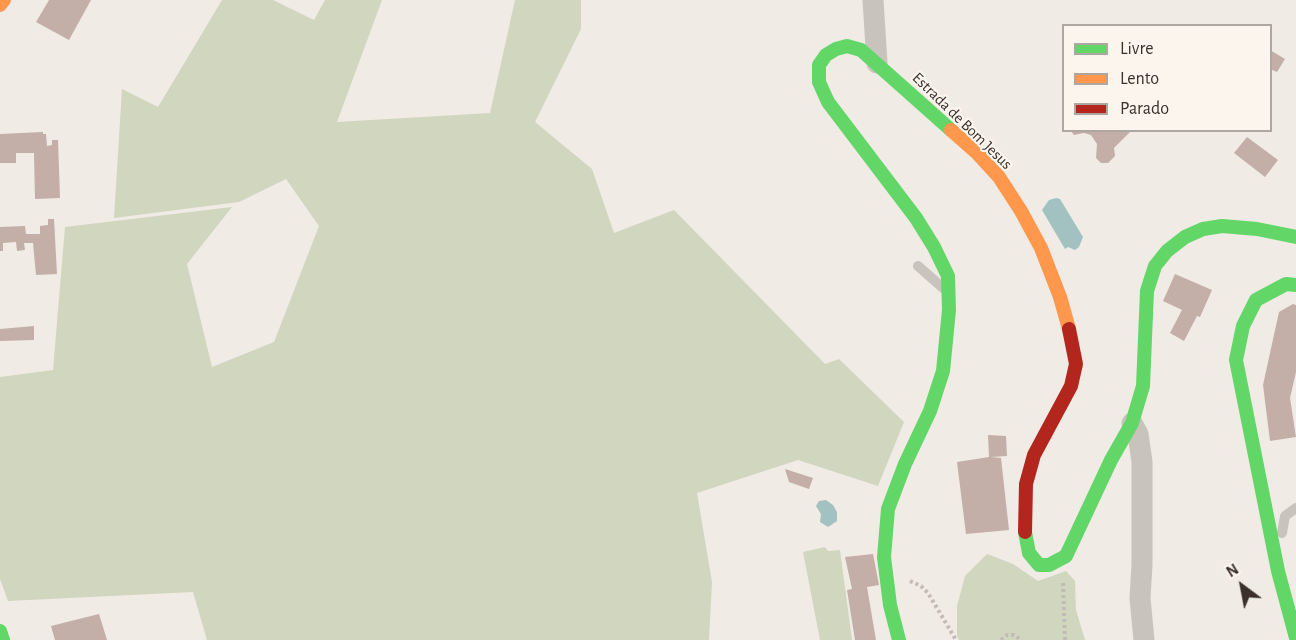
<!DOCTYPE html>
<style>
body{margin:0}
#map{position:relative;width:1296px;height:640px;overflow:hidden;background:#f0ebe5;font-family:"Alegreya Sans",sans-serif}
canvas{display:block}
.legend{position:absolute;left:1062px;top:24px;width:210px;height:108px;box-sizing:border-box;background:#fbf5ee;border:2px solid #aea6a0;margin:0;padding:8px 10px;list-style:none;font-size:18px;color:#3b302b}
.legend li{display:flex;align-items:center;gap:12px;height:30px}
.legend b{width:30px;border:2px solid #aea6a0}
.north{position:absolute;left:1212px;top:556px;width:60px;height:60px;-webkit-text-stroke:4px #fbf5ee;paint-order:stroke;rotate:328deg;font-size:16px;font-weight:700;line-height:24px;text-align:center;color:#3b302b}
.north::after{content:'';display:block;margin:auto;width:21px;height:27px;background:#3b302b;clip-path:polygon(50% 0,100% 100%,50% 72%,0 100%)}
</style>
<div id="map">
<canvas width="1296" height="640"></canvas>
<ul class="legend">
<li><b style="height:8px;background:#63d668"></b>Livre</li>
<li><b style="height:8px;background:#ff974d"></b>Lento</li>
<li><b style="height:8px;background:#b3261e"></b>Parado</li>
</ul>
<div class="north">N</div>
</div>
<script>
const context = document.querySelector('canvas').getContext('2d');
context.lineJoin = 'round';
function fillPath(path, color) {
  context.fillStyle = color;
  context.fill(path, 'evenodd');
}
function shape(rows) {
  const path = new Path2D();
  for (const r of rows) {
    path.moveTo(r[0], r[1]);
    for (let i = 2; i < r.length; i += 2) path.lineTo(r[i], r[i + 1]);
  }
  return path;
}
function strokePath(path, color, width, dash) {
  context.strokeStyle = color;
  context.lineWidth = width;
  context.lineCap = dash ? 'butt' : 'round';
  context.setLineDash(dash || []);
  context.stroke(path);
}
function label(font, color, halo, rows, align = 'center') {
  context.font = font + ' "Alegreya Sans",sans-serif';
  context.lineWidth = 4.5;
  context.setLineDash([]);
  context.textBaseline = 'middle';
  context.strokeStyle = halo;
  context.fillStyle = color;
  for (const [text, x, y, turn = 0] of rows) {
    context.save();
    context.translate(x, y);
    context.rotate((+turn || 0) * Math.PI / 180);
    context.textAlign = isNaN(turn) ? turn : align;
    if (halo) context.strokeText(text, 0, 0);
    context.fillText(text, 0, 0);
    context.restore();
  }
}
const green = shape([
 [222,0,273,0,314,20,325,0,382,0,337,122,490,113,515,0,581,0,581,29,535,122,592,169,614,233,674,210,825,364,839,359,904,422,878,486,798,460,697,493,712,582,709,640,207,640,193,592,8,601,0,579,0,377,53,370,65,227,232,207,187,264,212,367,274,342,319,226,286,179,239,202,114,218,122,89,158,107],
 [825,547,828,551,840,550,852,640,820,640,803,552],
 [987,554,1013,564,1038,581,1066,571,1075,581,1076,610,1085,640,959,640,957,636,957,606,965,576]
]);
const water = shape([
 [1056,198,1060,199,1083,237,1079,247,1075,250,1068,247,1065,249,1042,210,1049,200],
 [826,500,833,505,837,512,837,521,828,527,820,522,821,514,816,506,819,501]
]);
const building = shape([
 [49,0,91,0,69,40,36,22],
 [1270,50,1285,59,1277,72,1270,69],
 [1070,130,1132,130,1114,148,1115,156,1108,163,1101,163,1096,158,1097,144,1091,135,1084,133,1074,135],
 [43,132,43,134,46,134,47,146,52,145,52,140,58,140,60,198,35,199,34,153,16,153,16,163,0,163,0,134],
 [1247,137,1278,160,1265,177,1234,153],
 [48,219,54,219,57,274,36,275,33,243,24,243,25,250,17,251,16,242,3,243,3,251,0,251,0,227,25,226,26,234,40,234,40,226,48,225],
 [1175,274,1212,290,1200,317,1197,316,1184,341,1170,333,1182,310,1163,301],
 [1293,304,1296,305,1296,372,1290,398,1296,437,1270,441,1263,385,1279,312],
 [34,326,34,340,0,341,0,329],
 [988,435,1006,436,1007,456,991,457,1001,458,1009,530,966,534,957,462,989,457],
 [785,469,813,478,809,489,789,482],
 [873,554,879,585,867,587,876,640,855,640,847,590,852,589,845,557],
 [99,614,107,640,55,640,51,626]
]);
const path = shape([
 [910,581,921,586,928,593,956,640],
 [1063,583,1065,640],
 [1001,640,1007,635,1014,635,1021,640]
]);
const lane = shape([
 [918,266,943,288],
 [1282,533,1285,516,1296,508]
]);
const street = shape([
 [873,0,877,63],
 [1132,423,1138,434,1142,462,1142,565,1140,598,1144,640]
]);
const fast = shape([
 [1296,285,1286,284,1256,300,1243,326,1236,360,1278,571,1296,638],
 [1025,532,1029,553,1039,565,1049,565,1066,556,1111,460,1132,423,1143,386,1147,291,1155,266,1167,251,1185,237,1203,229,1222,226,1257,229,1296,237],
 [0,631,3,640],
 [899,640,890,605,884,557,888,509,905,464,930,411,943,371,949,310,948,276,934,247,916,218,828,102,819,82,819,65,826,55,836,49,847,46,861,50,951,130]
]);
const slow = shape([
 [0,5,4,0],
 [951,130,977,153,999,177,1021,211,1041,248,1060,297,1069,329]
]);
const jam = shape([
 [1025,532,1026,484,1034,455,1071,386,1076,364,1069,329]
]);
const streetNames = [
 ["Estrada de Bom Jesus",962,121,44]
];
fillPath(green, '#d1d6bf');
fillPath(water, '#a1c2c1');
fillPath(building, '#c3afa7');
strokePath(path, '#c2bbb6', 4, [3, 3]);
strokePath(lane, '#c9c3be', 10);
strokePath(street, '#c9c3be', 21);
strokePath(fast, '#63d668', 14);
strokePath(slow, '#ff974d', 14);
strokePath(jam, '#b3261e', 14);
label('16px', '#3b302b', '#fbf5ee', streetNames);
</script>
